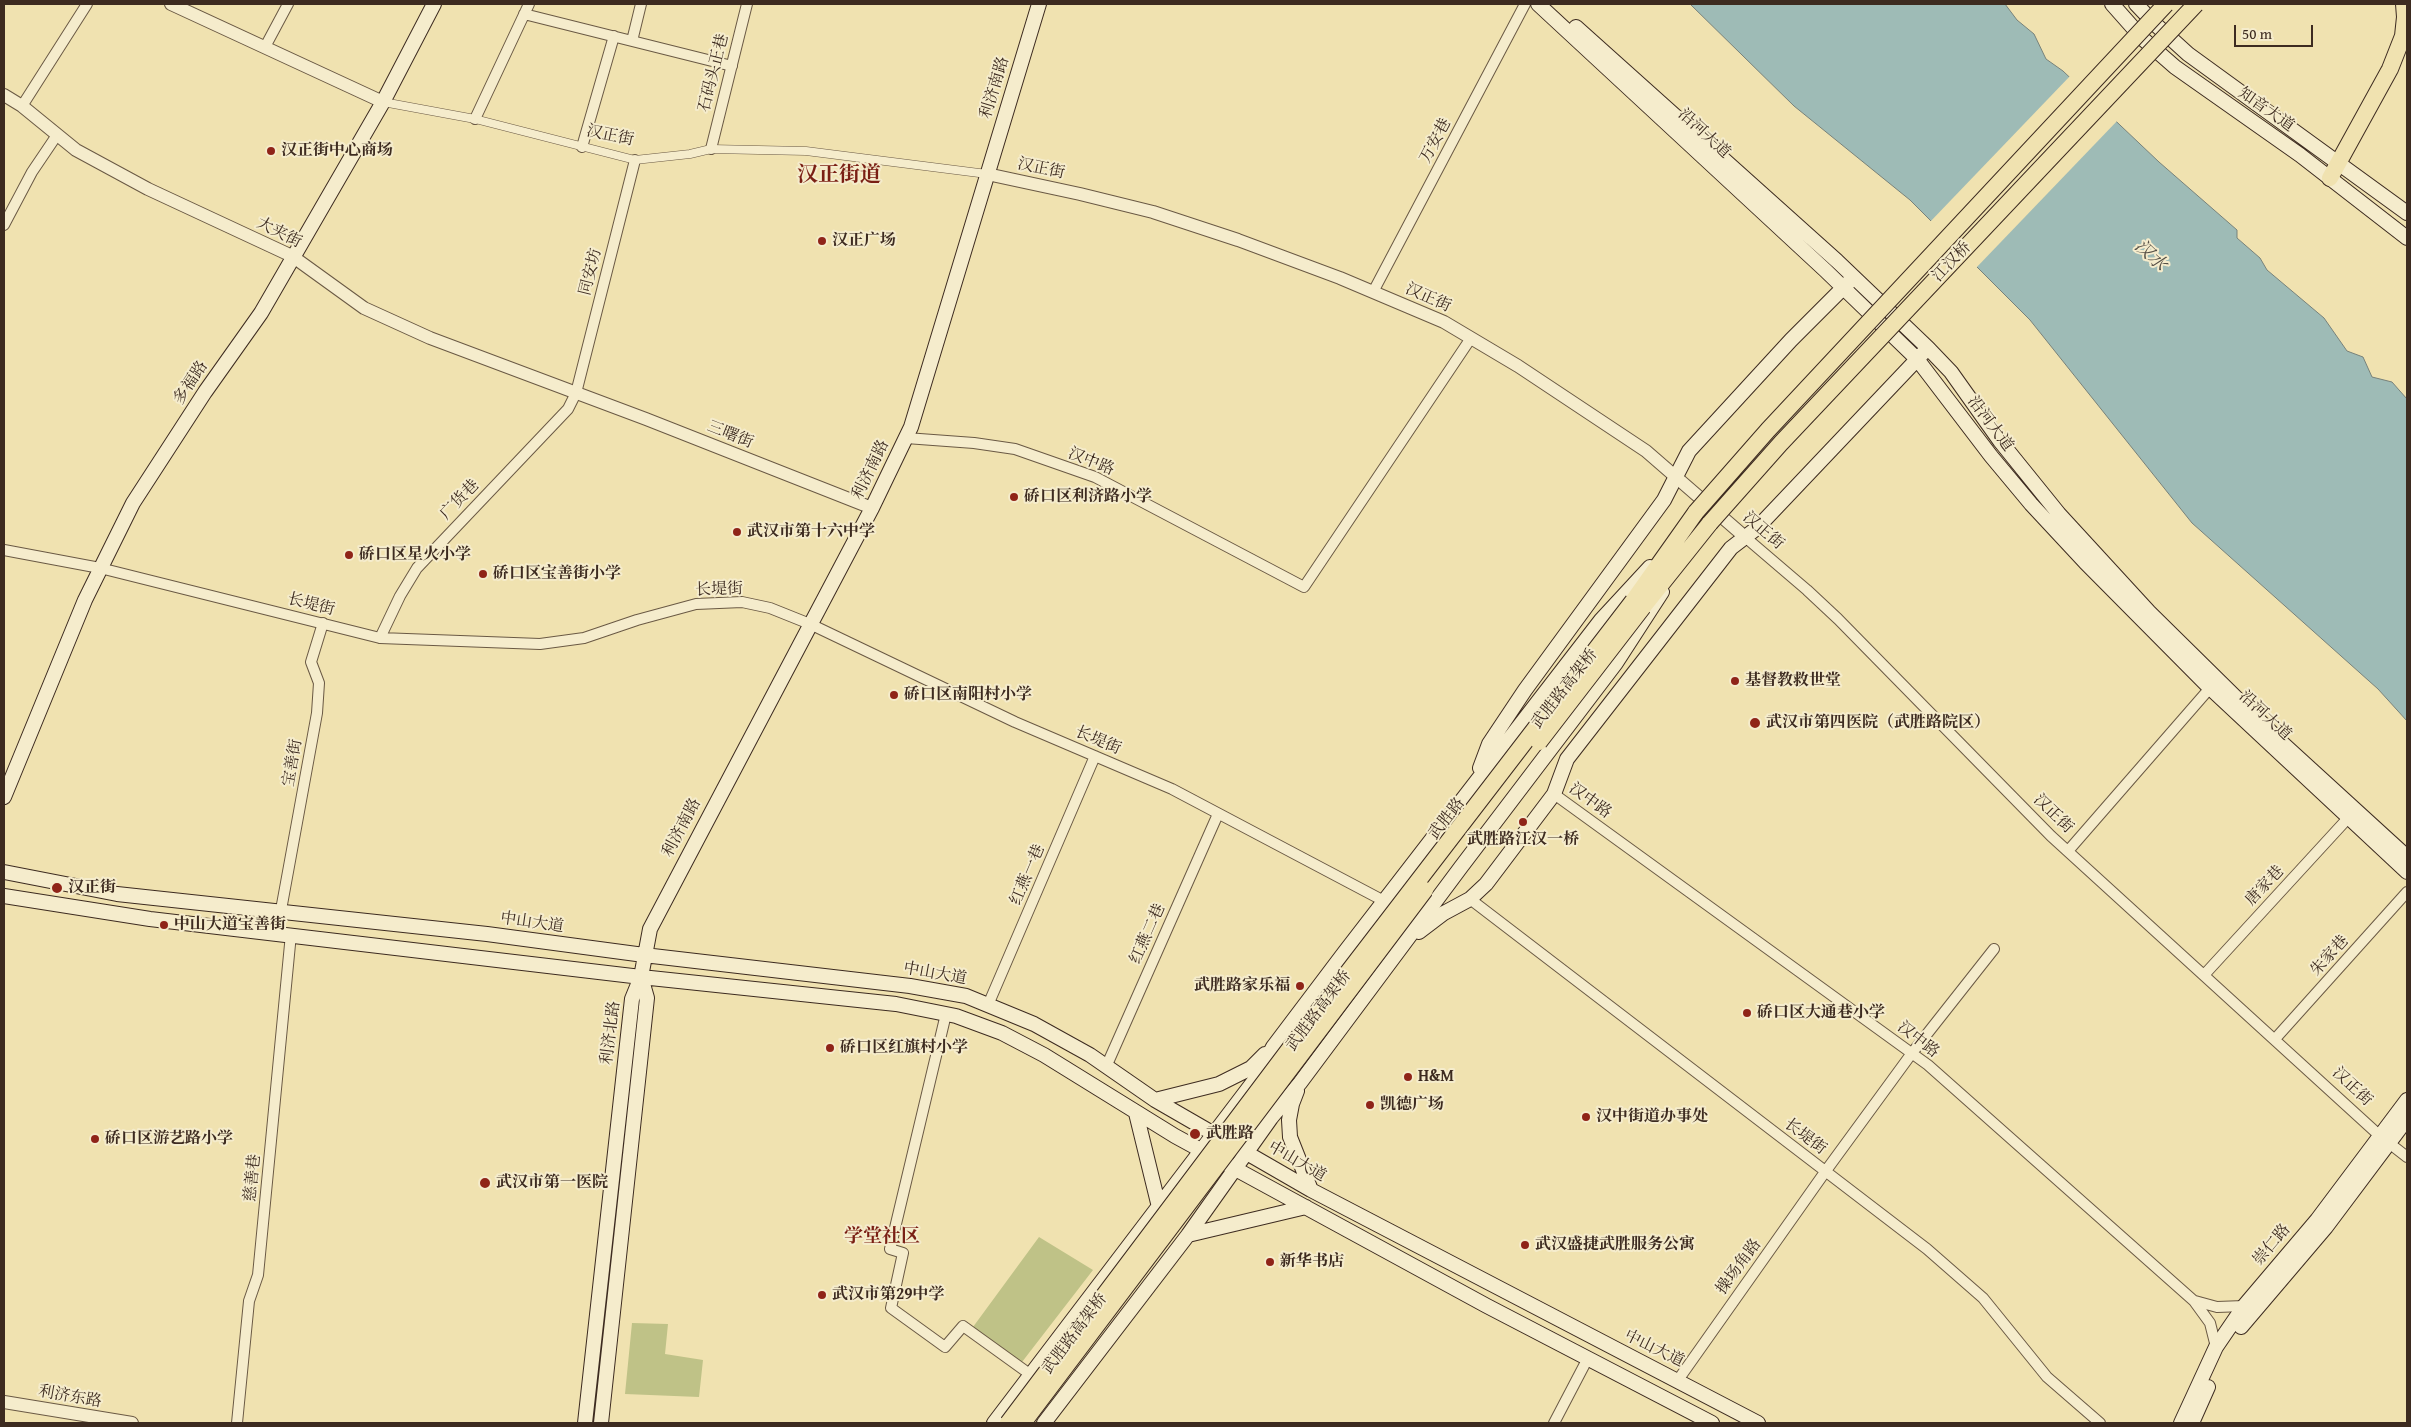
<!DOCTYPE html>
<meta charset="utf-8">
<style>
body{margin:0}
#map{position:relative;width:2411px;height:1427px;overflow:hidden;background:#f0e2b0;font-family:"Gentium Book Plus",serif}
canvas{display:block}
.frame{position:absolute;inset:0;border:5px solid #3d2b20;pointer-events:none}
.scale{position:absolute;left:2234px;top:25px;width:79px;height:22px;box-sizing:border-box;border:2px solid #3d2b20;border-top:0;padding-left:6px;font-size:15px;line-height:18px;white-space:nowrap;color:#3d2b20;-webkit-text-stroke:4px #f5eccc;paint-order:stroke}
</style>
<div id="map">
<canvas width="2411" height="1427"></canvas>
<div class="frame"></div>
<div class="scale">50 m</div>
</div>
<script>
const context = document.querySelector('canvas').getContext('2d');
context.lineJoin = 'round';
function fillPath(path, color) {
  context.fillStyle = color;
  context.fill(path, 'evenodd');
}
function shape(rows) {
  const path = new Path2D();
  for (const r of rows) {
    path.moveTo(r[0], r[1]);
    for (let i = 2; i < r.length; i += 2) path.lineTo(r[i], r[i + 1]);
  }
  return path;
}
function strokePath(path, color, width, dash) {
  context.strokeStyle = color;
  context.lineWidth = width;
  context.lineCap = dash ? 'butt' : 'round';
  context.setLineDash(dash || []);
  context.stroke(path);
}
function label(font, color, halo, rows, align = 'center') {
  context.font = font + ' "Gentium Book Plus","Noto Serif SC",serif';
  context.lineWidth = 4;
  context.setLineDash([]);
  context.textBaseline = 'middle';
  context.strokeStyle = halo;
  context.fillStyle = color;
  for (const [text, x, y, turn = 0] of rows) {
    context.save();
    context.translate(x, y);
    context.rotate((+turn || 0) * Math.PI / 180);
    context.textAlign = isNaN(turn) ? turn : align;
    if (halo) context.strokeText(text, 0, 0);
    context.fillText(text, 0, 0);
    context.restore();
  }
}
const green = shape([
 [1039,1237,1093,1270,1022,1362,973,1327],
 [632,1323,668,1324,665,1354,703,1360,699,1397,625,1394]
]);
const water = shape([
 [1690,4,2005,4,2017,20,2034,34,2046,59,2063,71,2159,162,2237,230,2237,238,2260,258,2267,270,2324,318,2347,351,2363,357,2372,377,2392,382,2407,399,2407,721,2378,689,2192,523,2030,320,1910,200,1794,106,1690,4]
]);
const pier = shape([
 [2071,75,2118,120,1975,269,1929,223]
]);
const pedestrian = shape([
 [383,102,475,119,635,160,690,154,711,149,806,151,987,174]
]);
const minor = shape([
 [524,14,732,66],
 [632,41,641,4],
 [265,47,288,4],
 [22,106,87,4],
 [475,119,529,4],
 [582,147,614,36],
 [711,149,747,4],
 [4,225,32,172,57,135],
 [1373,292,1525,4],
 [906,438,974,443,1015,449,1095,477,1304,587,1471,338],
 [1745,537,1807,590,1838,619,2051,836,2380,1136,2407,1157],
 [4,550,100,568,380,638,540,644,584,638,637,620,696,604,742,602,770,608,810,624,1015,722,1172,789,1384,901],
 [380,638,400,596,417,568,568,409,576,393,635,160],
 [1554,794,1928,1065,2194,1301,2210,1323,2216,1347],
 [2068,851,2210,688],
 [1470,899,1927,1249,1983,1298,2047,1377,2100,1423],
 [281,910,317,713,319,683,311,662,323,623],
 [2204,975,2349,817],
 [988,1005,1095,756],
 [946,1014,890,1249,903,1253,891,1308,945,1347,963,1326,1031,1375],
 [2275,1039,2407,892],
 [1106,1067,1218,814],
 [2195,1301,2217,1307,2244,1306],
 [1678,1380,1825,1172,1912,1053,1994,949],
 [237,1423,249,1301,258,1275,291,934],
 [1554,1423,1588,1358]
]);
const tertiary = shape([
 [171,4,383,102],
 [4,95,22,106,76,150,148,189,292,256,364,308,430,338,646,419,872,508],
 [987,174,1080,194,1153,212,1238,240,1340,278,1444,322,1518,366,1646,451,1745,537],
 [4,1402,132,1423]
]);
const secondary = shape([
 [1538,4,1825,270,1917,359,1991,456,2031,504,2085,562,2210,688,2407,872],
 [2112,4,2143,39,2175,67,2300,155,2407,238],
 [2136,4,2155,24,2188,54,2407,213],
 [1576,27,1837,261,1928,348,1951,372,2000,441,2059,514,2149,612,2281,742,2407,857],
 [1480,768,1489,744,1525,690,1664,500,1689,451,1791,340,1850,281],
 [4,797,85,600,133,503,205,392,261,313,383,102,434,4],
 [4,872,117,894,487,934,644,955,910,986,966,996,1034,1024,1090,1055,1155,1100,1311,1190,1758,1423],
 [4,896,150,919,641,977,896,1004,956,1016,1002,1033,1044,1055,1175,1136,1487,1306,1712,1423],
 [1419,932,1444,913,1470,899,1486,884,1554,794,1567,759,1731,548,1757,528,1924,352],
 [1297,1091,1292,1104,1289,1120,1290,1137,1311,1190],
 [1155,1100,1219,1084,1251,1068,1265,1054],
 [1136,1113,1159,1207],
 [1188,1235,1306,1207],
 [2241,1327,2326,1227,2407,1119],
 [585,1423,632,999,641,977,650,929,872,508,911,427,1039,4],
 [601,1423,647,998,641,977],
 [994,1423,1257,1077,1273,1047,1344,953,1601,620,1650,567],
 [1044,1423,1188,1235,1271,1118,1300,1083,1461,867,1616,663,1662,592],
 [2181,1423,2216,1347,2244,1306,2317,1220,2407,1100],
 [2192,1423,2208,1387]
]);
const primary = shape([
 [2330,178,2390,69,2403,36,2405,17,2404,4],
 [1633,601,1696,512],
 [1643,607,1710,523]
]);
const primaryBridge = shape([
 [1696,512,1768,430,2166,4],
 [1710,523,1781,443,2196,4],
 [1539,742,1643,607],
 [1008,1423,1309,1023,1633,601],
 [1023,1423,1425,890]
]);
const markers = [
 [271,151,5,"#8f2418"],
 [822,241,5,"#8f2418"],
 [1014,497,5,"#8f2418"],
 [737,532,5,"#8f2418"],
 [349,555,5,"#8f2418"],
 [483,574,5,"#8f2418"],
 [1735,681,5,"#8f2418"],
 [894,695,5,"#8f2418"],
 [1755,723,6,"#8f2418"],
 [1523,822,5,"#8f2418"],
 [57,888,6,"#8f2418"],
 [164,925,5,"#8f2418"],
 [1300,986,5,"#8f2418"],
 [1747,1013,5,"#8f2418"],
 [830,1048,5,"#8f2418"],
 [1408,1077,5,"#8f2418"],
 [1370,1105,5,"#8f2418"],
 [1586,1117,5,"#8f2418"],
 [1195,1134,6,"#8f2418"],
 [95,1139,5,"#8f2418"],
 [485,1183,6,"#8f2418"],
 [1525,1245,5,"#8f2418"],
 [1270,1262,5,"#8f2418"],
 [822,1295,5,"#8f2418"]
];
const streetNames = [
 ["石码头正巷",714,73,-76],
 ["利济南路",995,88,-73],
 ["知音大道",2266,110,35],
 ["沿河大道",1704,134,43],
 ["汉正街",610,136,12],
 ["万安巷",1436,141,-62],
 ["汉正街",1041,169,12],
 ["大夹街",279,233,27],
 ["江汉桥",1952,262,-47],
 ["同安坊",591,272,-76],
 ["汉正街",1428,298,24],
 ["多福路",191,383,-56],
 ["沿河大道",1990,424,53],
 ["三曙街",730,435,22],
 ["汉中路",1091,462,22],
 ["利济南路",871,470,-64],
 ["广货巷",460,500,-46],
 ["汉正街",1763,531,41],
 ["长堤街",719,590,-2],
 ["长堤街",311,605,14],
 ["武胜路高架桥",1565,689,-52],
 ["沿河大道",2265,716,43],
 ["长堤街",1098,741,23],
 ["宝善街",293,763,-80],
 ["汉中路",1590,801,36],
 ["汉正街",2053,814,44],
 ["武胜路",1447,819,-52],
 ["利济南路",682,828,-62],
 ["红燕一巷",1028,875,-67],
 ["唐家巷",2265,886,-47],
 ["中山大道",532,923,8],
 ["红燕二巷",1148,934,-66],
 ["朱家巷",2330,956,-48],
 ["中山大道",935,974,10],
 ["武胜路高架桥",1319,1011,-53],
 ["利济北路",611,1033,-83],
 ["汉中路",1918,1040,38],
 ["汉正街",2352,1087,43],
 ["长堤街",1805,1137,37],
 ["中山大道",1297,1162,30],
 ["慈善巷",253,1178,-84],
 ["崇仁路",2272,1245,-50],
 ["操场角路",1739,1267,-54],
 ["武胜路高架桥",1075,1334,-53],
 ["中山大道",1654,1349,26],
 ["利济东路",70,1397,10]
];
const poiNames = [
 ["汉正街中心商场",281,151],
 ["汉正广场",832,241],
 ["硚口区利济路小学",1024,497],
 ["武汉市第十六中学",747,532],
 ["硚口区星火小学",359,555],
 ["硚口区宝善街小学",493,574],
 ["基督教救世堂",1745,681],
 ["硚口区南阳村小学",904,695],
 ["武汉市第四医院（武胜路院区）",1766,723],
 ["武胜路江汉一桥",1523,840,"center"],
 ["汉正街",68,888],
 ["中山大道宝善街",174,925],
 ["武胜路家乐福",1290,986,"right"],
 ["硚口区大通巷小学",1757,1013],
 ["硚口区红旗村小学",840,1048],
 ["H&M",1418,1077],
 ["凯德广场",1380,1105],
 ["汉中街道办事处",1596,1117],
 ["武胜路",1206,1134],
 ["硚口区游艺路小学",105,1139],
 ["武汉市第一医院",496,1183],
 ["武汉盛捷武胜服务公寓",1535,1245],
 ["新华书店",1280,1262],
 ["武汉市第29中学",832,1295]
];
const waterNames = [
 ["汉水",2150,256,43]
];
const quarterNames = [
 ["学堂社区",882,1237]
];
const districtNames = [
 ["汉正街道",839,176]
];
fillPath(green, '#bfc287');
fillPath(water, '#9ebbb6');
strokePath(water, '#77817a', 1);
fillPath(pier, '#f0e2b0');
strokePath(pedestrian, '#6a5944', 9);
strokePath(minor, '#6a5944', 12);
strokePath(tertiary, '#6a5944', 14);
strokePath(secondary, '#3d2b20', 16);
strokePath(primary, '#3d2b20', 18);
strokePath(pedestrian, '#f5eccc', 8);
strokePath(minor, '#f5eccc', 10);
strokePath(tertiary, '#f5eccc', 12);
strokePath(secondary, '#f5eccc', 14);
strokePath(primary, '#f0e2b0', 16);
strokePath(primaryBridge, '#3d2b20', 18, []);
strokePath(primaryBridge, '#f0e2b0', 16);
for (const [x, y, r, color] of markers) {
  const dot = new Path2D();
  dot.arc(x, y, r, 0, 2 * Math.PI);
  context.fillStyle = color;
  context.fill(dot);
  strokePath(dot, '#f5eccc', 2);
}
label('16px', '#3d2b20', '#f5eccc', streetNames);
label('bold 16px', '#3d2b20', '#f5eccc', poiNames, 'left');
label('italic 18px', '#554f46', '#f5eccc', waterNames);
label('bold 19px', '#7a1f14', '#f5eccc', quarterNames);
label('bold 21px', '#7a1f14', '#f5eccc', districtNames);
</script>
